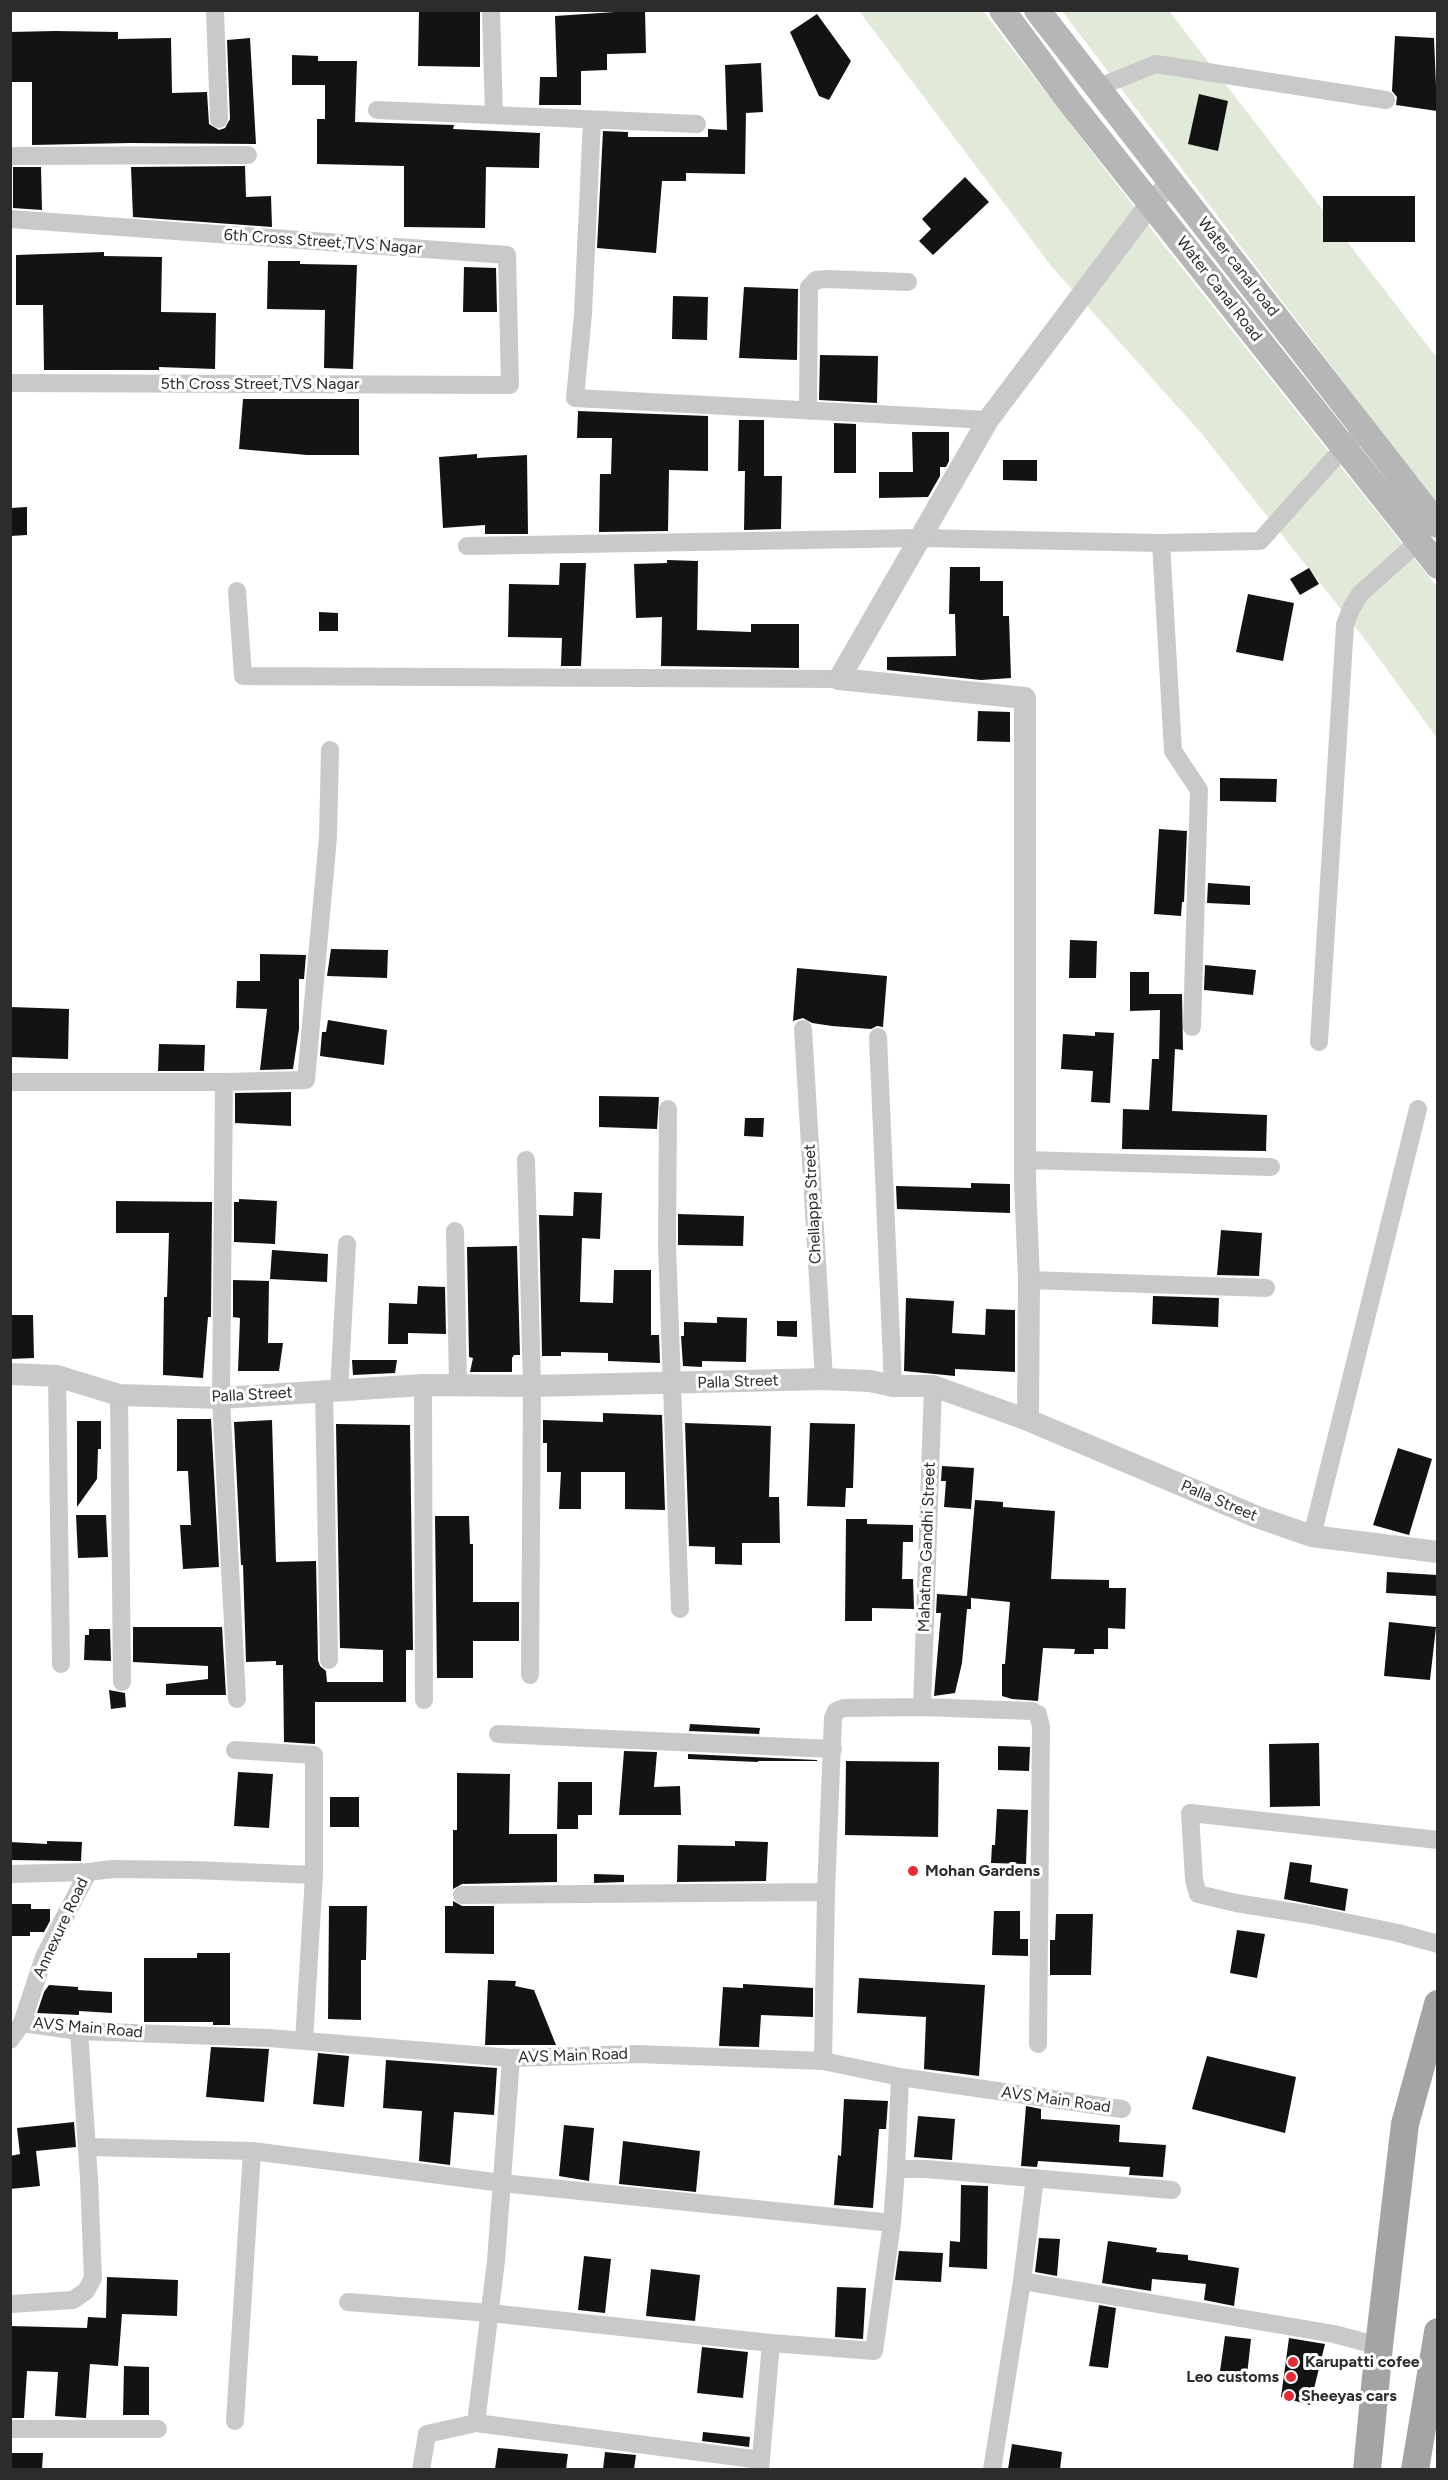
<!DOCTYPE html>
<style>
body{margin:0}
#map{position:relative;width:1448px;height:2480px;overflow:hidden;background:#fff;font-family:Figtree,sans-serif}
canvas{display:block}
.frame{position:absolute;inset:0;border:12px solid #2c2c2c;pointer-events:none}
</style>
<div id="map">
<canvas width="1448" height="2480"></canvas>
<div class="frame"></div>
</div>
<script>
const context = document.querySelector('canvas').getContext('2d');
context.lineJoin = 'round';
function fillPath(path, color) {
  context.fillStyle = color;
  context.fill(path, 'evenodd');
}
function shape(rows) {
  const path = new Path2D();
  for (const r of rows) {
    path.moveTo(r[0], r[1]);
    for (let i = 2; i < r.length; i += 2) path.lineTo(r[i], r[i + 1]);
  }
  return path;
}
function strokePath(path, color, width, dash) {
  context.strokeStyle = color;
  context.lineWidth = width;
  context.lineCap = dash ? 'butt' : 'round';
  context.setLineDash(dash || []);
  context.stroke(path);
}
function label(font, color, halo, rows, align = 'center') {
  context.font = font + ' Figtree,sans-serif';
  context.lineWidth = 6;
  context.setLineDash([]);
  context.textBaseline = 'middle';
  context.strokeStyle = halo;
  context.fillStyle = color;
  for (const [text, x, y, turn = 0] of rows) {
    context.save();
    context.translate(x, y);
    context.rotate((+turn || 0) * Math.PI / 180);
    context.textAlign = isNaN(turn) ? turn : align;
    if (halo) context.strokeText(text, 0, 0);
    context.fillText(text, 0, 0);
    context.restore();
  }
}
const green = shape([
 [859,11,983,11,1166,248,1437,587,1437,738,1370,646,1202,434,1052,267],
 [1062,11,1169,11,1437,358,1437,505]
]);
const building = shape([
 [419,10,480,10,480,67,418,66],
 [645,10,646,53,607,54,607,70,581,71,581,105,539,105,540,77,557,77,555,16],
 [817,14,851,61,829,100,819,96,790,32],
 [55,31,118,32,118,39,171,38,172,93,207,92,209,124,219,130,225,128,230,119,227,40,250,38,256,144,130,143,32,145,32,82,10,82,10,32],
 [1395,36,1434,38,1437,111,1396,105,1397,97,1392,91],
 [292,55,318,56,318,61,357,61,355,122,454,125,453,129,540,133,539,168,486,167,485,228,404,227,404,166,317,164,317,119,325,119,325,85,292,85],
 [761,63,763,112,746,113,745,174,686,173,686,181,662,181,656,253,597,248,603,131,628,132,628,137,708,137,708,129,727,130,725,65],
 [1199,94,1228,101,1218,151,1188,144],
 [245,166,246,197,271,196,272,227,133,217,131,167],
 [13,167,41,167,42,210,13,208],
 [965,177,989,202,933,255,919,241,931,229,922,219],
 [1323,196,1415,196,1415,242,1323,242],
 [104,252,104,256,162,257,161,312,216,313,215,369,159,367,159,370,44,370,43,305,16,305,16,255],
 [268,261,300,261,300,264,357,265,353,369,324,368,325,310,267,309],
 [464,267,496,268,497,312,463,312],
 [744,287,798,289,797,360,739,358],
 [673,296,708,297,707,340,672,339],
 [820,355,878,356,877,403,819,400],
 [243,399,359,399,359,455,307,455,239,449],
 [578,411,708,416,708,471,669,470,668,531,599,532,600,474,611,474,612,438,577,438],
 [739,420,764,420,764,476,782,476,781,529,744,530,745,471,738,471],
 [834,423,856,424,856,473,834,473],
 [912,432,949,432,949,461,946,467,940,467,940,476,928,497,879,498,879,472,913,472],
 [477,454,477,458,527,455,528,534,485,534,485,525,443,528,439,457],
 [1003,460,1037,460,1037,481,1003,480],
 [27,507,27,535,10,536,10,508],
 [667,560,698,561,697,630,751,632,751,624,799,624,799,668,661,666,662,617,636,618,634,564,667,563],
 [560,563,586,563,581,666,561,666,562,638,508,637,509,584,559,585],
 [950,567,980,567,980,581,1003,581,1003,616,1009,616,1011,678,981,680,887,670,887,657,956,656,955,614,949,614],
 [1309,568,1319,584,1300,595,1290,579],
 [1248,594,1294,603,1283,661,1236,652],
 [319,612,338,613,338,631,319,631],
 [978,711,1010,712,1010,742,977,741],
 [1220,778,1277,779,1276,802,1220,801],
 [1159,829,1187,831,1184,902,1182,902,1181,916,1154,914],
 [1208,883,1250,886,1250,905,1207,903],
 [1070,940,1097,941,1096,978,1069,978],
 [331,949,388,950,387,978,327,976],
 [260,954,306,955,304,979,299,979,299,1029,293,1069,260,1070,267,1009,236,1008,237,981,260,981],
 [1205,965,1256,970,1253,995,1204,990],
 [797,968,887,976,883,1027,877,1026,871,1029,832,1026,812,1023,803,1018,793,1021],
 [1130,972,1149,972,1149,994,1182,994,1183,1050,1175,1049,1172,1111,1267,1115,1266,1151,1122,1149,1123,1109,1149,1110,1152,1059,1159,1059,1160,1010,1130,1011],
 [10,1007,69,1009,68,1059,10,1057],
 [328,1020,387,1030,384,1065,320,1056,322,1032,326,1032],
 [1095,1032,1114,1033,1110,1103,1091,1102,1093,1071,1061,1069,1063,1034,1095,1036],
 [159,1044,205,1045,204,1071,158,1071],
 [291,1092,291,1126,235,1123,235,1093],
 [599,1096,659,1097,657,1129,599,1127],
 [745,1118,764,1118,763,1137,744,1136],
 [971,1183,1010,1184,1010,1213,897,1209,896,1186,971,1188],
 [574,1192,602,1193,600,1239,582,1238,580,1302,613,1303,614,1270,651,1270,651,1335,659,1335,660,1363,608,1361,608,1353,561,1352,561,1356,542,1356,539,1215,573,1216],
 [239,1199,277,1201,275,1244,234,1242,234,1202,239,1202],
 [116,1201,212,1202,211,1317,208,1317,203,1378,163,1375,164,1297,167,1297,169,1233,116,1233],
 [678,1214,744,1216,743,1246,678,1245],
 [1221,1230,1262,1233,1259,1276,1217,1275],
 [517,1246,520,1355,514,1355,512,1358,512,1372,470,1372,473,1358,469,1357,467,1247],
 [272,1250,328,1254,327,1282,270,1279],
 [233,1280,269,1281,268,1343,283,1343,279,1371,238,1371,240,1318,233,1317],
 [418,1286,445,1287,446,1334,408,1333,408,1344,388,1344,389,1303,417,1304],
 [1153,1296,1219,1298,1218,1327,1152,1324],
 [906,1298,954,1301,952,1333,985,1335,986,1309,1015,1310,1015,1372,955,1369,955,1376,904,1371],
 [10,1315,33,1315,34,1358,10,1359],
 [717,1317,747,1318,746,1362,702,1361,702,1367,683,1366,681,1336,684,1336,684,1322,717,1323],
 [777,1321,797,1321,797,1337,777,1336],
 [352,1360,397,1360,395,1373,353,1375],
 [603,1413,662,1415,665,1510,625,1509,625,1472,581,1472,581,1509,559,1509,561,1472,547,1472,547,1443,543,1443,543,1420,603,1422],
 [177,1419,211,1419,219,1567,183,1569,180,1525,191,1525,188,1471,177,1471],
 [272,1420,276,1562,316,1561,318,1660,320,1666,326,1671,327,1682,383,1682,383,1650,340,1648,336,1424,410,1425,413,1650,406,1650,406,1702,315,1702,315,1744,284,1742,283,1665,276,1665,276,1661,246,1662,243,1565,241,1565,234,1422],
 [77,1421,101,1421,101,1449,98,1449,97,1479,77,1507],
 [685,1423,771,1426,769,1497,779,1497,780,1543,742,1543,742,1565,715,1564,715,1547,689,1546],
 [810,1423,855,1424,853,1488,846,1488,845,1507,807,1506],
 [1398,1448,1432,1459,1409,1535,1373,1525],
 [942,1466,974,1468,971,1509,944,1507,946,1481,941,1481],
 [975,1500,1003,1502,1003,1507,1055,1511,1051,1579,1109,1580,1109,1588,1126,1588,1125,1629,1108,1628,1108,1649,1094,1649,1094,1654,1074,1654,1075,1649,1043,1648,1038,1701,1012,1699,1002,1696,1002,1664,1005,1664,1010,1602,971,1598,971,1609,967,1609,962,1663,955,1693,934,1696,941,1613,936,1613,937,1594,967,1596],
 [76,1515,106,1515,108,1557,78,1558],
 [435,1516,469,1516,470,1544,473,1544,473,1602,519,1602,519,1641,473,1641,473,1678,437,1678],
 [846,1519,867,1519,867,1524,913,1525,913,1542,903,1542,902,1579,913,1579,914,1609,872,1608,872,1621,845,1621],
 [1387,1572,1437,1575,1437,1596,1386,1593],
 [1389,1622,1436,1627,1430,1680,1384,1676],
 [133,1627,222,1627,226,1695,166,1695,166,1684,208,1679,208,1666,133,1662],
 [89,1629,110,1629,111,1661,84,1660,85,1635,89,1635],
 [109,1690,125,1693,126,1707,111,1709],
 [690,1724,760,1728,759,1734,689,1731],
 [1319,1743,1320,1806,1270,1807,1269,1744],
 [998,1746,1030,1747,1029,1771,998,1770],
 [624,1751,657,1752,654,1787,680,1786,681,1815,619,1815],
 [688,1754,817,1760,817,1761,758,1761,758,1762,688,1759],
 [846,1761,939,1762,938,1837,845,1835],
 [238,1772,273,1774,269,1828,234,1826],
 [457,1773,510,1774,509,1834,557,1834,557,1882,462,1884,453,1889,453,1830,457,1830],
 [558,1782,592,1782,592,1815,578,1815,578,1829,557,1829],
 [330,1797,359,1797,359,1827,330,1827],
 [997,1809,1028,1810,1026,1864,991,1863,992,1845,995,1845],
 [47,1841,82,1842,81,1861,10,1860,10,1842,47,1844],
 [735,1841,768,1842,766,1881,677,1882,678,1845,735,1846],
 [1290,1862,1312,1865,1310,1882,1348,1889,1345,1911,1284,1899],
 [594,1874,624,1875,624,1882,594,1883],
 [453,1901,462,1906,494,1906,494,1954,445,1953,445,1906,453,1906],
 [10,1904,31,1904,31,1909,50,1909,50,1921,44,1932,30,1932,30,1936,10,1936],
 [329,1906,367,1906,366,1960,361,1960,361,2020,328,2019],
 [994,1911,1020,1911,1020,1939,1028,1939,1028,1956,992,1955],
 [1056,1914,1093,1914,1091,1975,1050,1975,1050,1940,1055,1940],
 [1237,1930,1265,1934,1257,1978,1230,1973],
 [197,1953,230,1953,230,2025,213,2025,213,2022,144,2022,144,1958,197,1958],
 [859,1978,985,1985,979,2076,924,2069,926,2017,857,2013],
 [488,1980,516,1981,515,1986,534,1990,556,2045,485,2045],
 [743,1984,813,1988,813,2017,761,2015,759,2047,719,2046,723,1987,743,1988],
 [49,1985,78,1987,78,1990,112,1992,112,2013,79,2011,79,2015,37,2013,44,1992],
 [211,2047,269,2049,264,2102,206,2097],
 [318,2053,349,2056,344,2107,313,2104],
 [1207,2056,1296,2077,1285,2133,1192,2109],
 [386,2060,497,2068,494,2115,454,2112,450,2165,419,2161,422,2111,383,2108],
 [844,2099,888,2101,886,2129,879,2129,873,2208,834,2205,838,2155,841,2156],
 [1026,2106,1041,2109,1041,2119,1120,2125,1119,2142,1166,2145,1163,2177,1129,2175,1130,2167,1038,2161,1037,2167,1021,2166],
 [918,2116,955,2119,952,2160,914,2157],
 [74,2122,76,2147,36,2151,40,2186,10,2189,10,2156,20,2154,17,2128],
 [564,2125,594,2128,589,2181,559,2176],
 [623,2141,700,2151,696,2192,619,2184],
 [961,2185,988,2186,987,2269,949,2267,950,2241,960,2242],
 [1039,2238,1060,2239,1057,2276,1035,2272],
 [1108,2241,1157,2248,1156,2252,1188,2255,1188,2260,1239,2268,1234,2306,1204,2300,1206,2284,1152,2279,1151,2291,1102,2283],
 [899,2251,943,2253,941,2282,895,2280],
 [584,2256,611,2259,605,2313,578,2310],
 [651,2269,700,2275,695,2321,646,2316],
 [107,2277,178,2280,177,2316,122,2314,118,2366,90,2364,86,2418,55,2416,58,2372,27,2371,24,2418,10,2418,10,2326,87,2328,88,2317,106,2318],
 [837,2287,866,2288,863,2339,835,2337],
 [1099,2305,1116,2308,1108,2368,1089,2366],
 [1225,2336,1251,2339,1247,2375,1220,2371],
 [1289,2338,1325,2344,1310,2405,1281,2397],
 [702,2347,748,2352,743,2398,697,2393],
 [124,2366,149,2367,149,2415,123,2415],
 [703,2432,750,2437,749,2447,702,2441],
 [1012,2444,1062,2452,1060,2469,1008,2469],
 [498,2448,568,2454,566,2469,495,2469],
 [605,2452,636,2455,634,2469,603,2469],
 [10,2453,43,2453,42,2469,10,2469]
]);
const minor = shape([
 [215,10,219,119],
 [491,10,494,115],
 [1096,88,1156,64,1386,100],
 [377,110,697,124],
 [592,120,583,314,575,398,988,420],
 [10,156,248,155],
 [10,219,507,255,510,385,10,383],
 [808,411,809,287,816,280,827,279,908,282],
 [1161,543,1173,751,1199,790,1192,1027],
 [467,546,920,538,1161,543,1260,541,1344,447,1365,430],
 [237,591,243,676,839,679],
 [803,1029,824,1379],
 [878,1037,893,1386],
 [1319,1042,1345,625,1351,609,1360,594,1419,541],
 [10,1082,224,1082,221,1398,237,1699],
 [224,1082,306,1080,328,837,330,750],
 [668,1109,667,1245,680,1609],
 [526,1160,532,1386,530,1675],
 [1025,1160,1271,1167],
 [455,1231,458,1386],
 [1029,1280,1266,1288],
 [57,1376,61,1664],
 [423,1385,424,1700],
 [339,1391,347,1244],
 [324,1392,329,1660],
 [119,1395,122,1682],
 [1312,1536,1418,1109],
 [922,1707,933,1386],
 [498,1734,833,1749],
 [235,1750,314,1755,314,1875,304,2041],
 [1438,1840,1190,1813,1194,1880,1198,1894,1236,1903,1311,1915,1398,1933,1438,1944],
 [88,1872,113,1869,193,1870,314,1875],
 [10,1874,88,1872,44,1957,22,2023,10,2040],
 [462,1895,826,1892],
 [22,2023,79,2031,269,2038,511,2058,637,2054,823,2061,900,2077,1122,2109],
 [823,2061,826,1892,833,1718,836,1711,844,1708,922,1707,1032,1711,1038,1714,1041,1727,1038,2044],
 [87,2147,252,2151],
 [896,2169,900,2077],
 [1022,2281,1334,2334,1379,2346],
 [348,2302,490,2313,771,2343,874,2351,892,2223,896,2169,926,2169,1172,2190],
 [10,2304,73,2300,86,2291,93,2278,89,2179,79,2031],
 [235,2421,252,2151,502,2183,892,2223],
 [476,2423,761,2460],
 [10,2429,158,2429],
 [421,2470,427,2434,476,2423,496,2261,511,2058],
 [760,2470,771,2343],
 [992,2470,1022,2281,1035,2178]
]);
const tertiary = shape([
 [10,1374,57,1376,119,1395,221,1398,423,1385,532,1386,824,1379,870,1381,893,1386,933,1386,1028,1420,1257,1517,1312,1536,1438,1552],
 [1028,1420,1029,1280,1025,1181,1025,698,839,679,988,420,1151,203,1171,183]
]);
const secondary = shape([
 [1002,10,1069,101,1438,566],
 [1037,10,1438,525]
]);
const primary = shape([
 [1367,2470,1379,2346,1405,2124,1438,2004],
 [1415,2470,1438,2332]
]);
const markers = [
 [913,1871,6,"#e52b34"],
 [1293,2362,6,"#e52b34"],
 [1291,2377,6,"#e52b34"],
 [1289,2396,6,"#e52b34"]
];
const streetNames = [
 ["6th Cross Street,TVS Nagar",323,242,4],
 ["Water canal road",1238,267,52],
 ["Water Canal Road",1219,289,52],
 ["5th Cross Street,TVS Nagar",260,384],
 ["Chellappa Street",813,1204,-93],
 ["Palla Street",738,1382,-2],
 ["Palla Street",252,1395,-3],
 ["Palla Street",1219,1501,23],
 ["Mahatma Gandhi Street",927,1547,-88],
 ["Annexure Road",61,1928,-65],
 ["AVS Main Road",88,2028,5],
 ["AVS Main Road",573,2056,-2],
 ["AVS Main Road",1056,2100,8]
];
const poiNames = [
 ["Mohan Gardens",925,1871],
 ["Karupatti cofee",1305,2362],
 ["Leo customs",1279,2377,"right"],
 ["Sheeyas cars",1301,2396]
];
fillPath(green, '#e1ead8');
fillPath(building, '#131313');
strokePath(minor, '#c9c9c9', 18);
strokePath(tertiary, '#c9c9c9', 22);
strokePath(secondary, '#b6b6b6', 26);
strokePath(primary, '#a4a4a4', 28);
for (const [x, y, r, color] of markers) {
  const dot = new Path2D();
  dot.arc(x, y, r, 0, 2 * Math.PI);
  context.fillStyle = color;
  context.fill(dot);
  strokePath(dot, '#fff', 2);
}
label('16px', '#2c2c2c', '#fff', streetNames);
label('bold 16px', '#2c2c2c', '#fff', poiNames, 'left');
</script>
